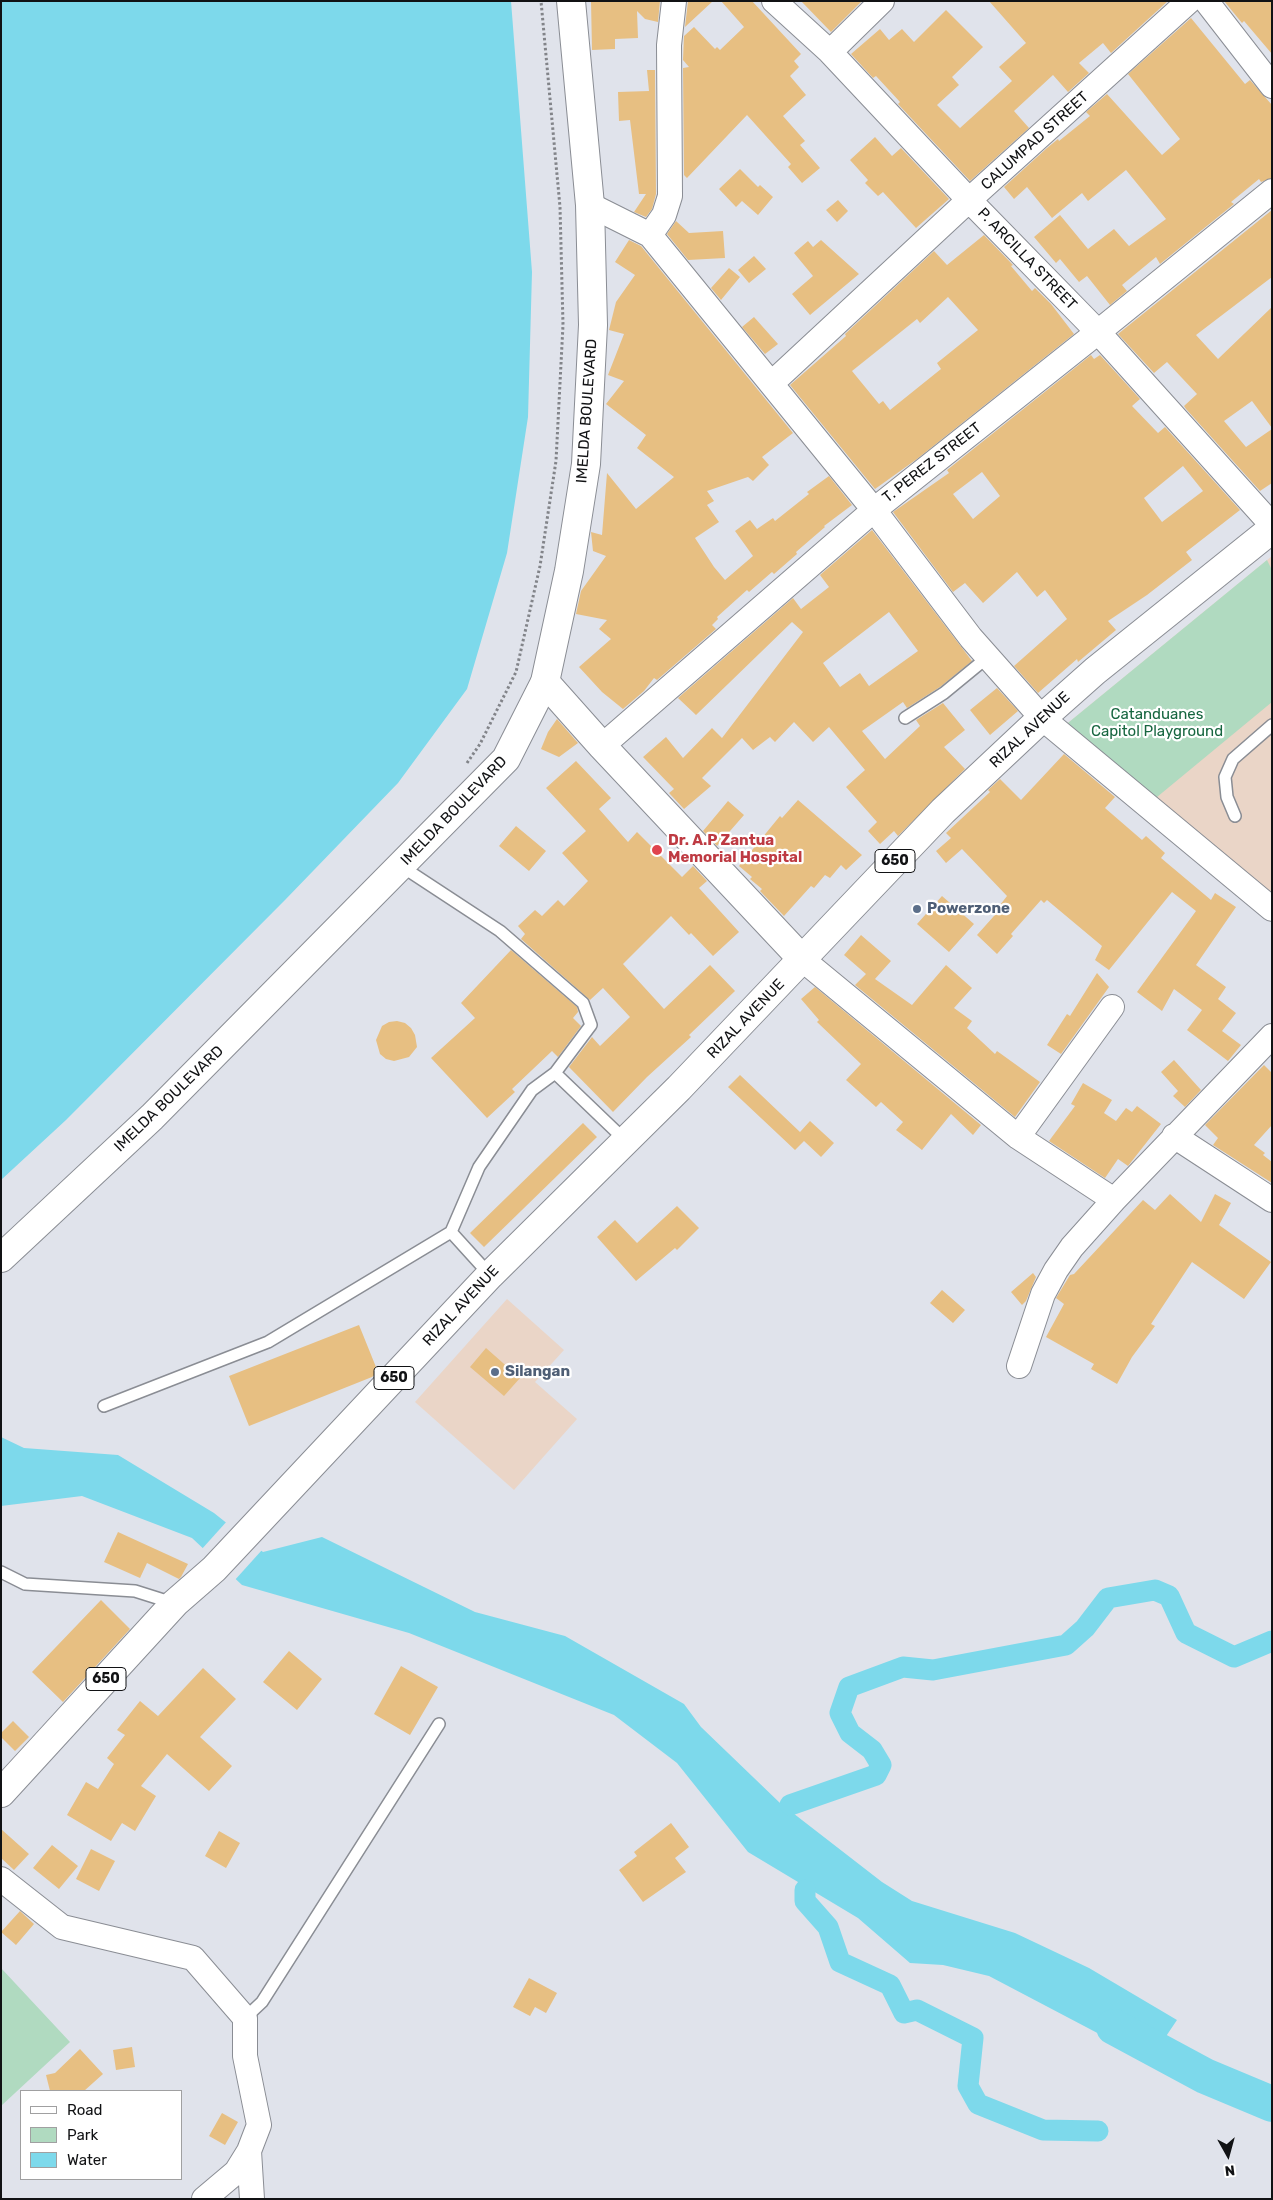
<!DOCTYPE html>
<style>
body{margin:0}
#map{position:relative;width:1273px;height:2200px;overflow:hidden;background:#e0e3eb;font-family:Rubik,sans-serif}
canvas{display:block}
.frame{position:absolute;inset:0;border:2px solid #111214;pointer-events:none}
.legend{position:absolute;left:20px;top:2090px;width:162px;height:90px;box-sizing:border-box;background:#fff;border:1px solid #a0a0a1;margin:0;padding:6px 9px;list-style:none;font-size:15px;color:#111214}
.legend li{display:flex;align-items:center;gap:10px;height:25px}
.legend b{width:25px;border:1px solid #a0a0a1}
.north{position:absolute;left:1203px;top:2130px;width:50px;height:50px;-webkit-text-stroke:4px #fff;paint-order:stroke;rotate:173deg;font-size:14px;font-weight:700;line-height:20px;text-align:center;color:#111214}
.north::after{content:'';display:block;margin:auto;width:18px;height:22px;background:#111214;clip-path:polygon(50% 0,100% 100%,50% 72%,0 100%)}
</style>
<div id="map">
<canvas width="1273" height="2200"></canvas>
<div class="frame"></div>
<ul class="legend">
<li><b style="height:6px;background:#fff"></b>Road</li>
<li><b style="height:14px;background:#b0dac0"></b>Park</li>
<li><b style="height:14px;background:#7dd9eb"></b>Water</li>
</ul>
<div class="north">N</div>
</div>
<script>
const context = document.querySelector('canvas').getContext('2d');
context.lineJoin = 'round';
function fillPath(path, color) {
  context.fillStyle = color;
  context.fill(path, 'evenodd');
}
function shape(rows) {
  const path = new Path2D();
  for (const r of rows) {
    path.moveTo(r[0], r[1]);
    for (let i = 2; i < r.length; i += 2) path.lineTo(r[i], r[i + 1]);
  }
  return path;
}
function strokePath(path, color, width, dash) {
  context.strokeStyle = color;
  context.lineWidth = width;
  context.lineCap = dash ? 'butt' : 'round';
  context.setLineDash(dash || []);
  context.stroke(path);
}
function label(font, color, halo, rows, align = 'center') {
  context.font = font + ' Rubik,sans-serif';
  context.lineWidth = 4.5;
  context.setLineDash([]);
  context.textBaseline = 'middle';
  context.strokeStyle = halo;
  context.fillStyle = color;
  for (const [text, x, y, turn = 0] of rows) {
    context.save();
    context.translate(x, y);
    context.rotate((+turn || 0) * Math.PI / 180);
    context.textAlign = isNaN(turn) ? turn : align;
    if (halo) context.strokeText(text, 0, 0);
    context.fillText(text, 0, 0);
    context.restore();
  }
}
const commercial = shape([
 [1272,556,1272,898,1063,727],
 [507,1299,564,1350,535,1382,577,1419,514,1490,415,1402]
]);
const green = shape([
 [1267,560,1272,570,1272,702,1151,802,1063,727],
 [1,1968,70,2042,1,2106]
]);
const water = shape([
 [1,1,511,1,532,272,528,417,507,553,467,689,398,783,285,900,66,1120,1,1180],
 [1,1437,24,1448,118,1455,214,1513,263,1552,322,1537,475,1612,565,1636,684,1704,701,1727,780,1803,882,1882,912,1901,1015,1933,1089,1968,1177,2020,1148,2063,1124,2047,989,1976,943,1965,910,1963,858,1918,748,1852,677,1763,614,1715,409,1633,242,1585,192,1538,82,1496,1,1506]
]);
const pier = shape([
 [228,1520,262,1550,234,1581,201,1550]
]);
const canal = shape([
 [790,1805,876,1775,881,1765,872,1750,850,1733,840,1713,849,1687,903,1667,933,1670,1066,1645,1085,1628,1108,1598,1155,1590,1169,1596,1186,1633,1234,1657,1272,1641],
 [805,1890,805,1901,828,1927,840,1962,890,1985,904,2013,917,2010,973,2038,968,2086,978,2104,1043,2130,1098,2131]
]);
const river = shape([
 [1114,2027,1205,2076,1272,2104]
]);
const building = shape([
 [591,1,660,1,658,22,645,19,637,11,638,38,615,39,615,49,592,50],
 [688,1,713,1,685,27],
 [721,1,752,1,801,54,794,61,799,67,790,76,806,95,783,116,805,141,800,145,820,168,802,183,788,167,791,164,747,115,687,178,684,175,683,68,689,67,683,60,684,36,694,27,715,49,717,47,720,50,744,27],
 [801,1,862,1,831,32],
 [989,1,1168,1,1111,53,1103,43,1079,63,1089,73,1068,92,1053,75,1014,111,1029,128,970,181,898,104,900,102,876,76,873,78,851,54,880,29,889,40,902,29,914,42,946,10,983,47,952,77,959,85,937,105,960,128,1012,81,999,67,1026,43],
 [1224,1,1272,1,1272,54,1244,21,1242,23],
 [1191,18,1245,84,1250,80,1272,105,1272,178,1261,182,1259,179,1231,202,1234,204,1160,264,1156,257,1122,285,1127,291,1110,305,1087,276,1079,282,1060,259,1056,263,1034,237,1060,215,1088,249,1114,229,1129,246,1166,219,1126,170,1088,201,1082,193,1052,218,1027,187,1014,199,1004,187,1047,148,1058,139,1059,141,1090,116,1086,112,1107,94,1162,155,1180,139,1128,74],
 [647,70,655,70,656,194,652,209,646,217,634,212,646,194,639,194,630,120,619,121,618,92,649,91],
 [875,137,892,156,901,148,949,199,916,228,883,192,878,196,865,183,868,180,850,160],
 [740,169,758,187,760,185,773,197,758,215,742,201,736,207,719,189],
 [838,200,848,211,837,222,826,210],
 [1272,210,1272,277,1196,335,1218,359,1272,307,1272,428,1252,401,1224,421,1246,447,1272,429,1272,483,1260,491,1186,409,1184,406,1197,394,1167,362,1154,373,1118,334],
 [676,221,689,233,723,231,725,258,688,260,667,234],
 [984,235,1013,265,1011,266,1032,291,1035,288,1051,304,1074,334,917,459,875,489,790,385,846,336,845,334,934,251,947,265],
 [948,297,978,330,937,363,941,369,890,410,883,401,879,404,852,371,917,319,920,323],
 [629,240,641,246,793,433,762,457,769,465,753,481,748,477,707,491,714,501,707,505,719,522,695,538,714,567,725,580,753,556,735,531,750,520,757,529,773,518,775,521,809,494,807,492,829,476,852,505,824,526,825,527,796,552,797,554,774,574,772,572,749,592,747,590,717,617,718,619,712,625,716,629,657,680,654,678,644,691,623,709,602,692,579,667,611,639,599,629,607,620,576,614,581,591,606,556,593,551,591,532,602,535,607,473,636,509,674,477,637,448,646,435,606,404,624,381,608,375,624,334,609,330,616,302,635,275,615,262],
 [821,240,859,274,810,315,792,294,813,276,794,253,808,241,813,247],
 [754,256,766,269,749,283,738,270],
 [729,268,740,277,721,300,711,288],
 [754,317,778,344,765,354,742,327],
 [1091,355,1094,359,1100,355,1140,399,1132,406,1158,433,1165,427,1240,510,1186,552,1192,560,1147,595,1108,621,1116,630,1078,662,1077,659,1038,693,1014,666,1067,619,1045,590,1037,597,1017,572,983,603,965,583,953,592,893,512,949,473,947,470],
 [1183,466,1203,491,1162,522,1144,498],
 [982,472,1000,496,973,519,953,494],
 [872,530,972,661,940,687,907,708,903,702,862,731,885,759,920,726,916,720,943,703,965,730,944,747,965,769,898,836,894,831,880,844,868,831,877,822,846,787,865,770,829,727,813,742,794,722,775,742,770,737,753,750,742,738,702,778,711,786,684,809,669,793,674,789,643,757,666,737,683,758,712,728,722,738,803,632,792,622,696,715,678,698,793,598,801,609,829,587,820,575],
 [889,612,918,651,869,686,860,673,840,687,823,663],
 [997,688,1018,711,990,735,970,710],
 [557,719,578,743,559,757,541,749,548,732],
 [1064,754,1115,797,1105,808,1142,840,1146,836,1165,853,1161,858,1211,900,1215,893,1236,907,1196,965,1226,987,1218,999,1236,1013,1222,1031,1241,1045,1228,1061,1187,1030,1202,1010,1174,989,1162,1011,1137,992,1196,911,1172,892,1109,970,1095,960,1102,946,1047,900,1044,903,1041,900,1011,934,1013,936,997,954,977,935,1002,907,1000,905,1007,896,962,849,946,863,936,851,951,838,946,833,990,792,988,790,1000,779,1021,800],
 [576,761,611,798,599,809,628,842,637,832,682,877,693,866,707,881,699,888,739,932,713,956,691,933,689,935,671,916,623,964,664,1009,710,965,735,991,689,1035,691,1037,647,1077,613,1112,569,1067,592,1037,600,1046,630,1017,603,988,590,1000,521,939,525,934,518,926,535,910,542,916,558,900,564,906,588,881,562,853,586,831,546,788],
 [798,800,862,855,846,870,841,865,830,878,825,875,814,888,811,886,784,916,760,891,762,889,750,879,752,877,739,866,780,816,782,818],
 [728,801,744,815,717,846,703,831],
 [516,826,546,851,529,871,499,846],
 [942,896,974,924,949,952,917,924],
 [861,935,891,961,875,979,912,1005,946,965,972,988,954,1008,972,1021,967,1028,995,1054,997,1051,1040,1082,1015,1117,855,985,866,974,844,955],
 [511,950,577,1007,578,1012,573,1018,581,1026,558,1057,552,1051,512,1089,515,1092,487,1118,431,1058,475,1018,461,1003],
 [1097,973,1109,987,1061,1054,1047,1045,1067,1014,1070,1016],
 [815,987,981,1125,973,1135,951,1114,922,1150,896,1130,903,1122,881,1102,876,1107,846,1080,861,1064,817,1022,819,1020,801,999],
 [397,1021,405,1023,411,1028,415,1035,417,1047,409,1057,394,1061,386,1059,380,1054,376,1040,382,1026,389,1022],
 [1174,1060,1201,1090,1185,1107,1173,1096,1178,1091,1161,1072],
 [1264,1065,1272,1073,1272,1125,1254,1145,1265,1153,1263,1155,1272,1162,1272,1183,1213,1145,1218,1138,1205,1125],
 [740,1075,800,1132,810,1121,834,1143,821,1157,804,1141,795,1150,728,1087],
 [1083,1083,1112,1100,1104,1113,1116,1121,1126,1108,1132,1112,1137,1106,1161,1124,1128,1166,1118,1159,1105,1178,1049,1141,1075,1106,1071,1104],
 [583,1123,597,1137,484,1247,470,1233],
 [1170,1194,1201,1222,1215,1194,1231,1203,1219,1225,1271,1262,1244,1299,1192,1262,1151,1324,1155,1326,1132,1357,1117,1384,1091,1369,1094,1364,1046,1337,1064,1304,1056,1298,1070,1275,1074,1274,1143,1200,1155,1210],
 [677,1206,699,1228,677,1250,675,1248,636,1281,597,1237,615,1220,637,1243],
 [1033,1273,1036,1277,1026,1301,1022,1305,1011,1292],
 [942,1290,965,1310,953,1323,930,1303],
 [359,1325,378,1372,372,1377,249,1426,229,1376],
 [486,1348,520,1378,504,1396,470,1367],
 [118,1532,188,1564,181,1577,179,1579,147,1563,140,1578,104,1562],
 [101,1600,130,1629,63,1702,32,1672],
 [289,1651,322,1679,297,1710,263,1682],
 [401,1666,438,1687,410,1735,374,1714],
 [203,1668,236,1699,200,1737,232,1766,209,1791,167,1754,141,1786,156,1796,135,1831,122,1823,111,1841,67,1815,86,1782,98,1789,114,1764,107,1758,125,1735,117,1730,140,1701,158,1716],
 [13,1721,29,1737,15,1751,1,1737,1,1733],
 [671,1823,689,1847,675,1858,686,1872,643,1902,619,1870,637,1856,634,1852],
 [1,1829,29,1854,14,1870,1,1858],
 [219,1831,240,1843,226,1868,205,1856],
 [52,1845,78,1866,59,1889,33,1868],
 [91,1849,115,1861,99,1891,76,1879],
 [20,1911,34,1924,16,1945,1,1932],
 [529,1978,557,1993,546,2013,535,2007,530,2016,513,2007],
 [132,2047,135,2067,116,2070,113,2050],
 [80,2049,103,2074,84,2091,50,2091,46,2075,55,2073],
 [222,2113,238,2122,225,2145,209,2136]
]);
const path = shape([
 [467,763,480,744,516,672,540,566,556,461,563,325,560,207,541,1]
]);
const service = shape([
 [905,718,944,693,989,656],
 [1235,816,1227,797,1225,777,1233,759,1272,725],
 [401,866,500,931,583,1003,591,1025,555,1073,532,1090,479,1167,451,1232],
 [555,1073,626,1141],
 [104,1406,268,1342,451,1232,490,1275],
 [1,1572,25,1584,135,1591,173,1603],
 [245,2018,262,2002,439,1724]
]);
const minor = shape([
 [774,1,830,52,969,200,1098,332,1272,525],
 [1206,1,1272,86],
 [830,52,882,1],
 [590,205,650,235,874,510,971,638,1042,718,1272,909],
 [650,235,664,215,670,196,669,45,674,1],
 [772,383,969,200,1189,1],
 [602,746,874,510,1098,332,1272,191],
 [803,960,1018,1137,1114,1200],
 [1174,1136,1272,1200],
 [1018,1137,1112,1007],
 [1019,1366,1043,1294,1056,1270,1072,1247,1114,1200,1272,1036],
 [1,1879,62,1927,193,1958,245,2018,245,2056,259,2125,249,2151,236,2172,204,2199],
 [249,2151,252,2199]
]);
const tertiary = shape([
 [545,682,602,746,803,960]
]);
const secondary = shape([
 [1,1258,152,1117,506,759,545,682,569,571,586,464,593,325,590,205,571,1]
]);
const primary = shape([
 [1,1793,175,1603,214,1569,490,1275,679,1088,943,811,1042,718,1095,671,1272,529]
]);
const markers = [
 [657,850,6,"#e0444e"],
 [917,909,5,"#5c6f8a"],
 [495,1372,5,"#5c6f8a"]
];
const shields = [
 [895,861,40],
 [394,1378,40],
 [106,1679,40]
];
const shieldNames = [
 ["650",895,861],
 ["650",394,1378],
 ["650",106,1679]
];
const streetNames = [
 ["CALUMPAD STREET",1035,141,-42],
 ["P. ARCILLA STREET",1027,259,46],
 ["IMELDA BOULEVARD",587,411,-86],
 ["T. PEREZ STREET",932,463,-38],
 ["RIZAL AVENUE",1030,730,-43],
 ["IMELDA BOULEVARD",454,811,-46],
 ["RIZAL AVENUE",746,1019,-46],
 ["IMELDA BOULEVARD",169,1099,-44],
 ["RIZAL AVENUE",461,1306,-47]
];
const parkNames = [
 ["Catanduanes",1157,715],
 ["Capitol Playground",1157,732]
];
const healthNames = [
 ["Dr. A.P Zantua",668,841],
 ["Memorial Hospital",668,858]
];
const serviceNames = [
 ["Powerzone",927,909],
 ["Silangan",505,1372]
];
fillPath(commercial, '#ead5c7');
fillPath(green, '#b0dac0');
fillPath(water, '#7dd9eb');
fillPath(pier, '#e0e3eb');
strokePath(canal, '#7dd9eb', 21);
strokePath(river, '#7dd9eb', 36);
fillPath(building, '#e7bf82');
strokePath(service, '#8a8d94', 14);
strokePath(minor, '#8a8d94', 26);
strokePath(tertiary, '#8a8d94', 30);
strokePath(secondary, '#8a8d94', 30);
strokePath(primary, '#8a8d94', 30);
strokePath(path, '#828489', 3, [2.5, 2.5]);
strokePath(service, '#fff', 11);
strokePath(minor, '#fff', 24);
strokePath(tertiary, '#fff', 28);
strokePath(secondary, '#fff', 28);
strokePath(primary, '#fff', 28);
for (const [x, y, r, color] of markers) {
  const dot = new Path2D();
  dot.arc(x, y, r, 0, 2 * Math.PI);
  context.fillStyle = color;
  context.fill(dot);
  strokePath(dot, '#fff', 2);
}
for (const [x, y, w] of shields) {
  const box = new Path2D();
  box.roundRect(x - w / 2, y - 11.5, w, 23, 4);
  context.fillStyle = '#fff';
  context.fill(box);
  strokePath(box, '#111214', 1);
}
label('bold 14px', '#111214', null, shieldNames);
label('15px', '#111214', '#fff', streetNames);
label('15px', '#176640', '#fff', parkNames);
label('bold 15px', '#be3a42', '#fff', healthNames, 'left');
label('bold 15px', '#4e5e75', '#fff', serviceNames, 'left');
</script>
